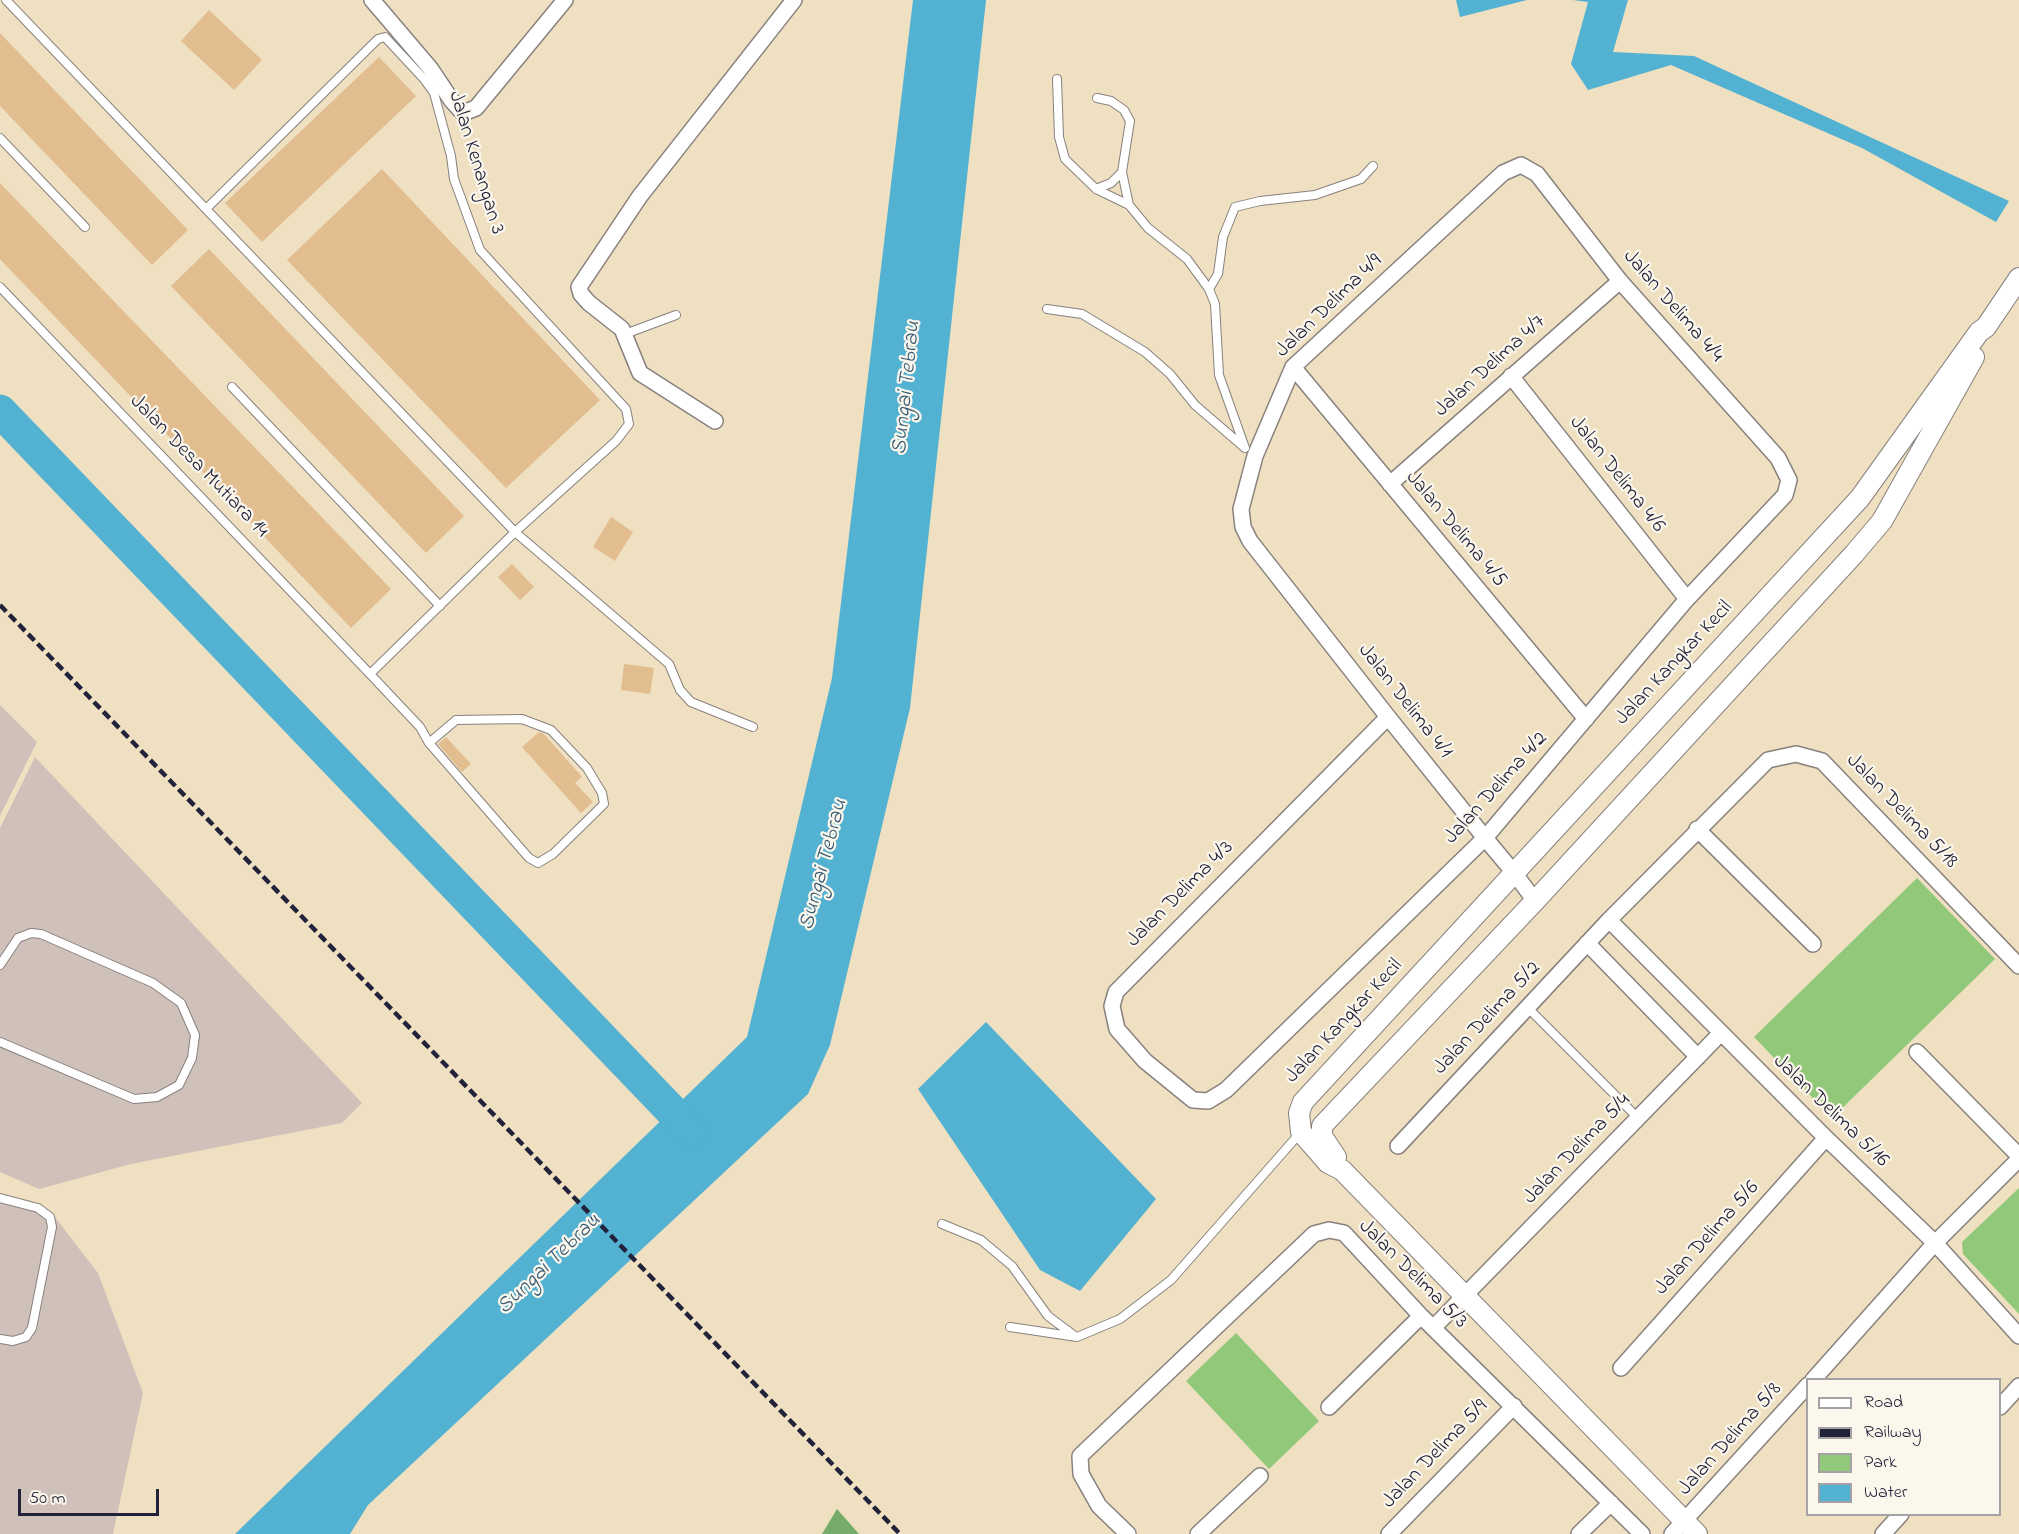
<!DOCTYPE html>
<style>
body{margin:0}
#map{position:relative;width:2019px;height:1534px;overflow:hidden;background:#efe0c1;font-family:"Indie Flower",sans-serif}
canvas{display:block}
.legend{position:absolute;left:1806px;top:1378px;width:195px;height:138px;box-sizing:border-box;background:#fbf7ec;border:2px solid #a4a2a5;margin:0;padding:8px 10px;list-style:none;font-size:18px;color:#22223b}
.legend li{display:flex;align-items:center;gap:12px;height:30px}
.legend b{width:30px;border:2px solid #a4a2a5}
.scale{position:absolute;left:18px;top:1489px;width:141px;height:27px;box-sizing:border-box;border:3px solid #22223b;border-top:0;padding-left:8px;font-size:18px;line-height:21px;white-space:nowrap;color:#22223b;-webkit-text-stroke:4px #fbf7ec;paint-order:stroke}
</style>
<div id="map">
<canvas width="2019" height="1534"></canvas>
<ul class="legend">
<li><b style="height:8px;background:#fff"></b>Road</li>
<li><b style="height:8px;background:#22223b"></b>Railway</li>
<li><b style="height:16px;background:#92c87a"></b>Park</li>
<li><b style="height:16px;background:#53b1d1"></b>Water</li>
</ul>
<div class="scale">50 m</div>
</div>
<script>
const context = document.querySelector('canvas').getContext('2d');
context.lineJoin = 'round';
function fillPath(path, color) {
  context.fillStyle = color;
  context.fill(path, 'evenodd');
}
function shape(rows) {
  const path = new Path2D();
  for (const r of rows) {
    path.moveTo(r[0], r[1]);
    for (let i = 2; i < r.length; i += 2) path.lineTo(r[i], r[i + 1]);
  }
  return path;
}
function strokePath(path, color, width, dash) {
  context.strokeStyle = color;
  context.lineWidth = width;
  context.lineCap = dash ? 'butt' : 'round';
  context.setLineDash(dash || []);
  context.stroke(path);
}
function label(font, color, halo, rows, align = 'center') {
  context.font = font + ' "Indie Flower",sans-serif';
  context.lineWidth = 4.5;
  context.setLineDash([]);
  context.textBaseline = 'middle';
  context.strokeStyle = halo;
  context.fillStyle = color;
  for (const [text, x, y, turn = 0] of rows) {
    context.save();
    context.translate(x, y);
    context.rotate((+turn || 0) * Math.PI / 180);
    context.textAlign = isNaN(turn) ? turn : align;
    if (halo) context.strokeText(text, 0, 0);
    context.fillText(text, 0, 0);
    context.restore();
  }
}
const industrial = shape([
 [0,705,37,742,0,816],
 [35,757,362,1103,342,1123,131,1164,39,1189,0,1172,0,828],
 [0,1193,54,1216,98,1273,143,1393,113,1534,0,1534]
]);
const green = shape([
 [1917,878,1995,959,1832,1118,1754,1037],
 [2019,1188,2019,1314,1963,1254,1962,1242],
 [1236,1333,1319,1421,1269,1469,1186,1381]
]);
const forest = shape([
 [837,1509,859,1534,822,1534]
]);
const water = shape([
 [913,0,986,0,910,708,830,1045,808,1094,368,1505,350,1534,235,1534,747,1037,832,678],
 [1456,0,1527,0,1460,17],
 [1573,0,1628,0,1613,52,1694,56,2009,201,1996,222,1862,148,1671,65,1588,90,1571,64,1588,2],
 [986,1022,1156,1199,1080,1291,1040,1270,918,1089]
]);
const river = shape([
 [0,411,690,1130]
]);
const building = shape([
 [209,10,262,60,234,90,181,41],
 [0,33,188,230,152,265,0,106],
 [379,57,416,96,262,242,225,203],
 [382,169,600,400,506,488,287,260],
 [0,183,391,589,351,628,0,259],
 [209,249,464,516,426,553,171,286],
 [611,517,633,532,615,561,593,547],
 [512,564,534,587,520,600,498,577],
 [624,664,654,668,650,694,621,690],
 [539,732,544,734,582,777,575,783,593,802,581,813,522,747],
 [446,737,471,764,462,772,438,744]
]);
const service = shape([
 [6,0,515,532,669,664,680,690,691,702,753,727],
 [1057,79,1059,137,1065,159,1096,189,1129,205,1148,228,1187,259,1209,289,1215,304,1219,375,1245,448],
 [0,138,85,227],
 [1122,172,1129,205],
 [1096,189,1111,183,1122,172,1130,121,1124,110,1111,101,1097,98],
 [206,209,378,39,385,37,424,79,434,93,451,156,454,179,480,250,626,409,629,424,616,441,515,532,370,674],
 [0,287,370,674,420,727,429,743,529,858,538,863,553,854,604,804,602,793,587,768,551,730,522,719,456,720,429,743],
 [1209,289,1218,274,1223,237,1235,207,1260,201,1315,195,1361,179,1373,166],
 [1047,309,1082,314,1145,352,1170,374,1195,405,1245,448],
 [625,334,676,315],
 [232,387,440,606],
 [0,965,18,938,31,933,41,934,153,983,181,1003,195,1035,192,1058,179,1085,157,1097,134,1099,0,1042],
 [1527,1007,1638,1118],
 [0,1198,38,1208,50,1217,52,1227,32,1328,26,1337,13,1341,0,1339],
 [942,1224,981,1240,1012,1266,1048,1316,1076,1337],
 [1010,1327,1077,1337,1120,1319,1171,1280,1300,1133]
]);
const minor = shape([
 [372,0,430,68,452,101,463,113,476,108,565,0],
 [1293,367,1586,719],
 [1511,376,1687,599],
 [715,421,640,373,622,329,589,303,581,294,579,287,640,196,794,0],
 [1390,484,1620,281],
 [1388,717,1116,992,1112,1006,1117,1029,1145,1061,1193,1100,1208,1101,1226,1090,1485,838,1687,599,1785,495,1789,480,1778,458,1620,281,1537,174,1521,165,1503,173,1293,367,1255,456,1241,509,1243,527,1250,541,1388,717,1485,838,1515,874,1535,901],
 [1697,829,1813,944],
 [1609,920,1826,1138,1935,1243,2019,1336],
 [1587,943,1698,1057],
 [1917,1052,2019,1156],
 [1398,1146,1609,920,1768,760,1796,754,1822,761,2019,966],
 [1434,1327,1721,1033],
 [1621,1368,1826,1138],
 [1813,1380,1935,1243,2019,1159],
 [1329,1407,1421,1316],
 [2000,1407,2019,1386],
 [1128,1534,1099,1506,1081,1474,1080,1456,1314,1234,1329,1230,1344,1233,1421,1316,1642,1534],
 [1198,1534,1260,1476],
 [1389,1534,1514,1406],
 [1579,1534,1611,1503],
 [1672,1534,1808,1385],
 [1883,1534,1901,1514]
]);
const tertiary = shape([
 [1336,1157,1322,1136,1322,1126,1535,901,1854,554,1882,521,1974,357],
 [1697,1534,1342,1170,1328,1163,1301,1132,1299,1113,1303,1102,1860,498,1979,332,1986,327,2019,278]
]);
const rail = shape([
 [0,605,900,1534]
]);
const streetNames = [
 ["Jalan Kenangan 3",475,163,73],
 ["Jalan Delima 4/9",1330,307,-44],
 ["Jalan Delima 4/4",1672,307,49],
 ["Jalan Delima 4/7",1491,367,-42],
 ["Jalan Desa Mutiara 14",198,467,46],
 ["Jalan Delima 4/6",1616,475,52],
 ["Jalan Delima 4/5",1455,530,50],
 ["Jalan Kangkar Kecil",1675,664,-47],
 ["Jalan Delima 4/1",1404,702,52],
 ["Jalan Delima 4/2",1497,789,-48],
 ["Jalan Delima 5/18",1901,812,46],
 ["Jalan Delima 4/3",1181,895,-45],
 ["Jalan Delima 5/2",1488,1019,-47],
 ["Jalan Kangkar Kecil",1345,1022,-47],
 ["Jalan Delima 5/16",1830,1112,44],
 ["Jalan Delima 5/4",1578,1150,-46],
 ["Jalan Delima 5/6",1708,1239,-48],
 ["Jalan Delima 5/3",1412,1275,45],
 ["Jalan Delima 5/8",1731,1440,-48],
 ["Jalan Delima 5/9",1436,1455,-46]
];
const waterNames = [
 ["Sungai Tebrau",908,388,-84],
 ["Sungai Tebrau",825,865,-75],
 ["Sungai Tebrau",550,1265,-44]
];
fillPath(industrial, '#cfc1ba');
fillPath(green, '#92c87a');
fillPath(forest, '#75ac6a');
fillPath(water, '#53b1d1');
strokePath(river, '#53b1d1', 33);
fillPath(building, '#e1bd8f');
strokePath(service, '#88817e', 10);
strokePath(minor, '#88817e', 18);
strokePath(tertiary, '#88817e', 22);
strokePath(service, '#fff', 8);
strokePath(minor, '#fff', 15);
strokePath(tertiary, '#fff', 20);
strokePath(rail, '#22223b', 4.5, [9, 4.5]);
label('21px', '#22223b', '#fbf7ec', streetNames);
label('italic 22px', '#365b77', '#fbf7ec', waterNames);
</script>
